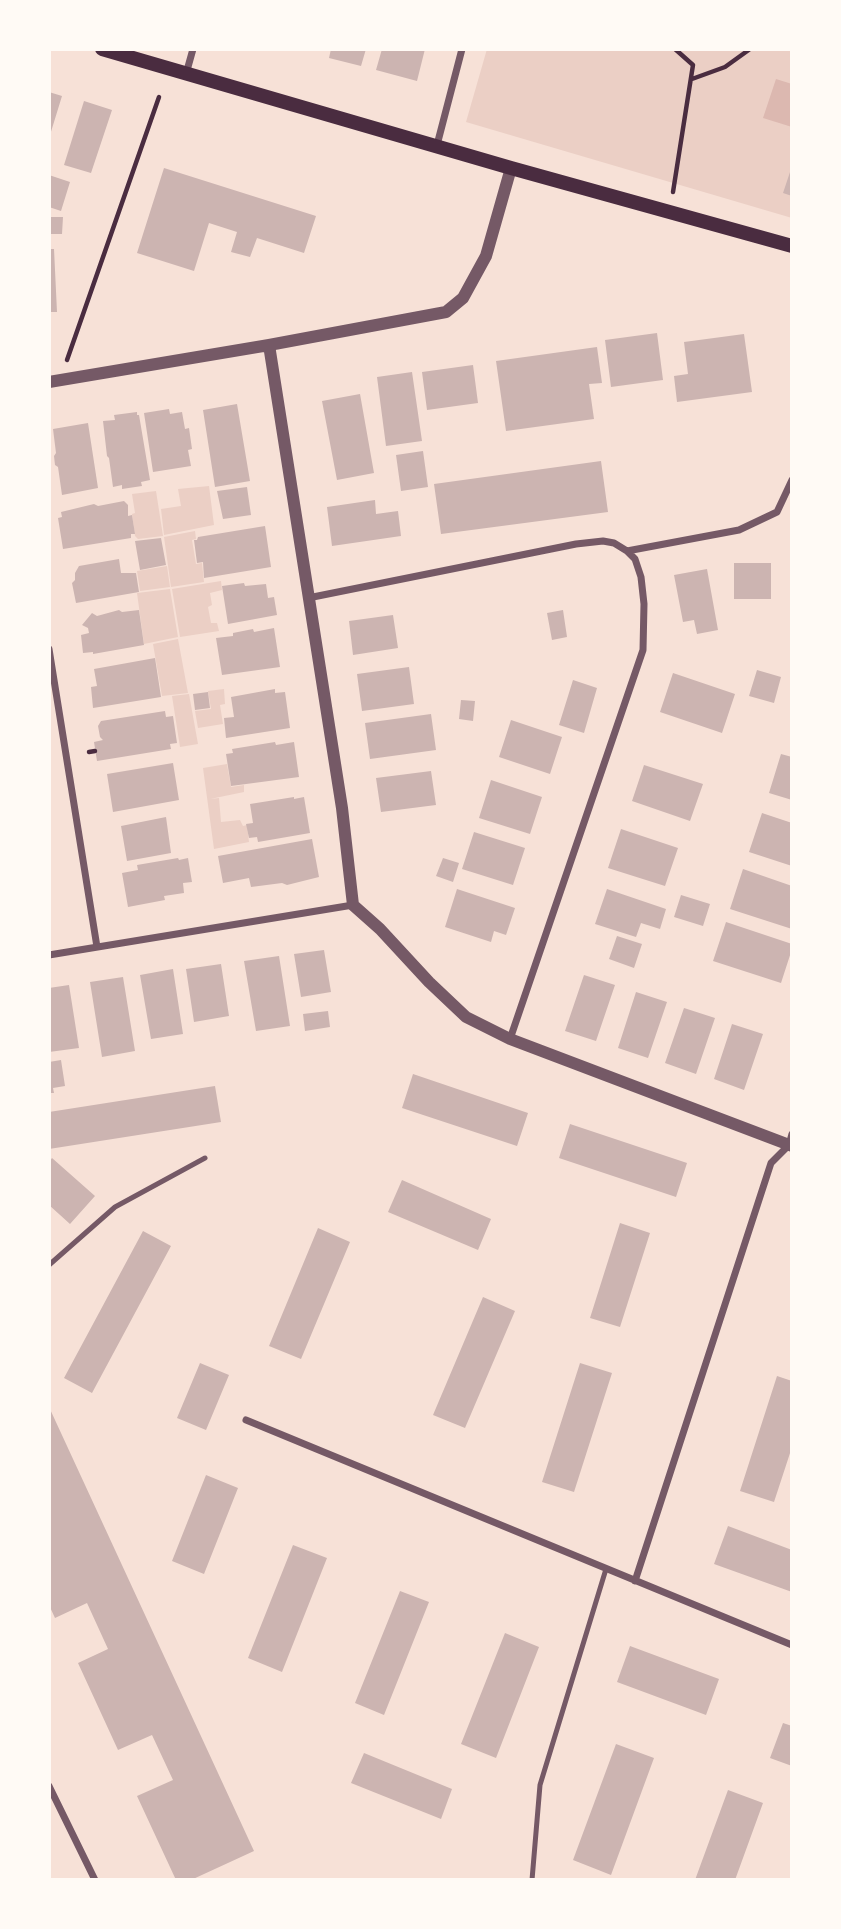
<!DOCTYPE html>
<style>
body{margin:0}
#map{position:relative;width:841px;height:1929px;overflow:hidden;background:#f7e1d7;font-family:Montserrat,sans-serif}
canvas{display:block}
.frame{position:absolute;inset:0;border:51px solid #fffaf5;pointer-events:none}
</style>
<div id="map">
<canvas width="841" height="1929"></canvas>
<div class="frame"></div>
</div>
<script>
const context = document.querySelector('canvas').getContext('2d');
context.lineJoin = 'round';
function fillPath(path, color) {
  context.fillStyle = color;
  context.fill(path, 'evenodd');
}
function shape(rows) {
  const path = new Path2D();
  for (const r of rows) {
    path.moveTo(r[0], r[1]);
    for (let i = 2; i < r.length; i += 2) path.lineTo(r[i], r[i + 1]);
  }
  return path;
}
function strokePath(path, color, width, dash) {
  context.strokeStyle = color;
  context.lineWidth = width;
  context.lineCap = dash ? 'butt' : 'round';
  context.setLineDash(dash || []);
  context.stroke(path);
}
const green = shape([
 [487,49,792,49,792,218,466,122],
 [209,486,214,525,164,535,161,509,181,506,178,489],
 [156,491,163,536,138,539,135,536,132,514,135,513,132,494],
 [195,531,196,539,192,540,196,564,202,563,204,582,171,587,164,537],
 [167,566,170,587,140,591,137,571],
 [221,581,222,590,210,593,212,605,208,607,211,623,217,623,219,631,180,637,172,589],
 [170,589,178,637,144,644,137,593],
 [178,639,188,693,162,696,153,644],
 [224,689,225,704,220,705,223,724,198,728,195,711,211,709,208,691],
 [189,694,198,744,180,747,172,696],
 [227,764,231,787,244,785,244,792,210,799,219,798,221,822,240,820,243,826,247,825,249,842,214,849,203,768]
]);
const water = shape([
 [776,79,792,84,792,127,763,118]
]);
const building = shape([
 [331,49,366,49,361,66,329,58],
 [382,49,425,49,417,81,376,70],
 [49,92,62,96,50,135,49,135],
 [84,101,112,110,91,173,64,165],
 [792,166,792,196,783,193],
 [164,168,316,216,304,253,257,238,250,257,231,252,237,232,209,223,194,271,137,253],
 [49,175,70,182,61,211,49,207],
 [49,217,63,217,62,234,49,234],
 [49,249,54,249,57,312,49,312],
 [657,333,663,380,611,387,605,340],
 [744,334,752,392,677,402,674,376,688,374,684,342],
 [597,347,602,383,589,384,594,419,506,431,496,361],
 [473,365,478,403,427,410,422,372],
 [412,372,422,441,386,446,377,377],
 [360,394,374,473,337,480,322,401],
 [237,404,250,481,215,487,203,410],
 [169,409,170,414,182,412,185,429,189,428,192,449,188,450,191,466,153,472,144,413],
 [137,412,137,415,139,415,150,480,141,482,142,486,122,489,122,485,113,487,109,458,107,456,103,421,115,420,114,415],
 [88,423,98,488,62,495,58,467,55,465,54,456,56,453,53,429],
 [423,451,428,487,401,491,396,455],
 [601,461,608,512,441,534,434,484],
 [247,487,251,515,223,519,217,491],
 [375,500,376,514,398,511,401,536,332,546,327,507],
 [124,501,128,505,128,516,132,515,135,534,131,534,131,538,63,549,58,518,62,517,61,512,94,504,98,506],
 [265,526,271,567,204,578,203,562,197,563,194,540,197,540,198,537],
 [161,538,166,565,140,570,135,541],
 [119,559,121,573,136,573,139,592,76,603,72,583,75,580,75,573,79,566],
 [734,563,771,563,771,599,734,599],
 [707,569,718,630,697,634,694,620,683,622,674,575],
 [244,583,245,586,266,584,268,598,274,597,277,615,228,624,222,586],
 [119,610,122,612,139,610,144,645,93,654,93,652,83,653,81,635,89,633,88,628,82,625,92,613,97,616],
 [563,610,567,637,552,640,547,613],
 [393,615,398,648,353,655,349,621],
 [274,628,280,667,222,675,216,638,233,636,233,633,253,629,254,632],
 [155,658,161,697,93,708,91,687,97,686,94,669],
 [409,667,414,704,362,711,357,674],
 [757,670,781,677,774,703,749,696],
 [673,673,735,694,722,733,660,712],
 [573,680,597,688,584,733,559,725],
 [275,689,275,693,285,692,290,728,226,738,224,718,234,717,231,697],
 [208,692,210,708,195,710,193,694],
 [461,700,475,701,473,721,459,719],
 [165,711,166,717,173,716,177,743,170,744,171,749,97,761,94,742,103,740,100,737,98,726,101,721],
 [431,714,436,750,370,759,365,723],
 [511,720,562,737,550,774,499,757],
 [275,742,276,745,294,742,299,777,231,786,226,754,233,753,232,749],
 [781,754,792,757,792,800,769,793],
 [173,763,179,800,113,812,107,774],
 [644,765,703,784,690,821,632,801],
 [431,771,436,805,381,812,376,778],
 [491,780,542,797,530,834,479,818],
 [294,797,294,799,304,797,310,833,258,842,257,837,249,838,246,824,253,823,250,804],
 [762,813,792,823,792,866,749,852],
 [166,817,171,853,127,861,121,826],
 [621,829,678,848,665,886,608,868],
 [474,832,525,848,513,885,462,869],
 [312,839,319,877,287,885,282,883,251,887,249,878,223,883,218,856],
 [178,858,179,860,188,858,192,882,183,883,184,893,164,896,165,900,128,907,122,873,138,870,137,865],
 [443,858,459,863,453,882,436,876],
 [743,869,792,886,792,929,730,909],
 [457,889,515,908,506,935,494,931,491,942,445,927],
 [607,889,666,909,660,929,641,923,636,937,595,924],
 [681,895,710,904,703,926,674,917],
 [726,922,792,944,792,949,781,983,713,961],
 [617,936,642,944,634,968,609,959],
 [324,950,331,992,301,997,294,954],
 [279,956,290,1026,256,1031,244,961],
 [221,964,229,1016,194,1022,186,969],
 [173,969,183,1034,151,1039,140,975],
 [584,975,615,985,596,1041,565,1031],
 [123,977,135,1051,102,1057,90,982],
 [69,985,79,1048,49,1052,49,988],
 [636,992,667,1002,648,1058,618,1048],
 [684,1008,715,1018,696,1074,665,1063],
 [328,1011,330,1027,305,1031,303,1014],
 [732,1024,763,1034,744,1090,714,1079],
 [61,1060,65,1086,53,1088,54,1093,49,1093,49,1062],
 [413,1074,528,1113,517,1146,402,1108],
 [215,1086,221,1122,49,1149,49,1112],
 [570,1124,687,1163,676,1197,559,1158],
 [52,1158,95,1196,70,1224,49,1205,49,1162],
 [402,1180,491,1219,478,1250,388,1212],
 [620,1223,650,1233,620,1327,590,1318],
 [318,1228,350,1242,301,1359,269,1346],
 [143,1231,171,1246,92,1393,64,1378],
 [483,1297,515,1311,465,1428,433,1415],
 [200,1363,229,1375,206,1430,177,1418],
 [580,1363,612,1373,574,1492,542,1482],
 [777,1376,792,1381,792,1447,774,1502,740,1491],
 [49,1407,254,1851,191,1880,176,1880,137,1796,173,1780,152,1735,118,1750,78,1663,108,1649,87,1603,55,1618,49,1605],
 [206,1475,238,1488,204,1574,172,1561],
 [728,1526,792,1550,792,1592,714,1564],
 [293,1545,327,1558,282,1672,248,1658],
 [400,1591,429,1602,384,1715,355,1703],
 [505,1633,539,1647,496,1758,461,1744],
 [630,1646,719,1679,706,1715,617,1682],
 [783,1723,792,1726,792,1766,770,1758],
 [616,1744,654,1758,611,1875,573,1860],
 [364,1753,452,1789,441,1819,351,1783],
 [728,1790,763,1803,735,1880,695,1880]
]);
const path = shape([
 [692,79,725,67,750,49],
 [673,192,693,65,675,49],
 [67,360,159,97],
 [89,752,95,751]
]);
const service = shape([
 [49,1265,115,1207,205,1158],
 [532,1880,540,1785,606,1569]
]);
const minor = shape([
 [186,74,193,49],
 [437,145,462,49],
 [308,598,576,544,603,541,614,543,627,551,739,530,777,512,792,480],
 [49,649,97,947],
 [49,955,353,905],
 [510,1039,643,650,644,604,641,577,635,559,627,551],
 [246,1420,792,1645],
 [635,1581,771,1163,789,1145,792,1134],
 [49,1786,95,1880]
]);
const tertiary = shape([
 [269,345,342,808,353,905,380,929,429,982,466,1017,510,1039,792,1146],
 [49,382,269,345,446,312,463,298,486,256,511,168]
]);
const secondary = shape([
 [102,49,511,168,792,246]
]);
fillPath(green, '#ebcfc5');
fillPath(water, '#dcb8b0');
fillPath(building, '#ccb4b1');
strokePath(path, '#4a2c40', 4.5);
strokePath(service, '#755966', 5);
strokePath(minor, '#755966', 7);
strokePath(tertiary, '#755966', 12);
strokePath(secondary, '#4a2c40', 14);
</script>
